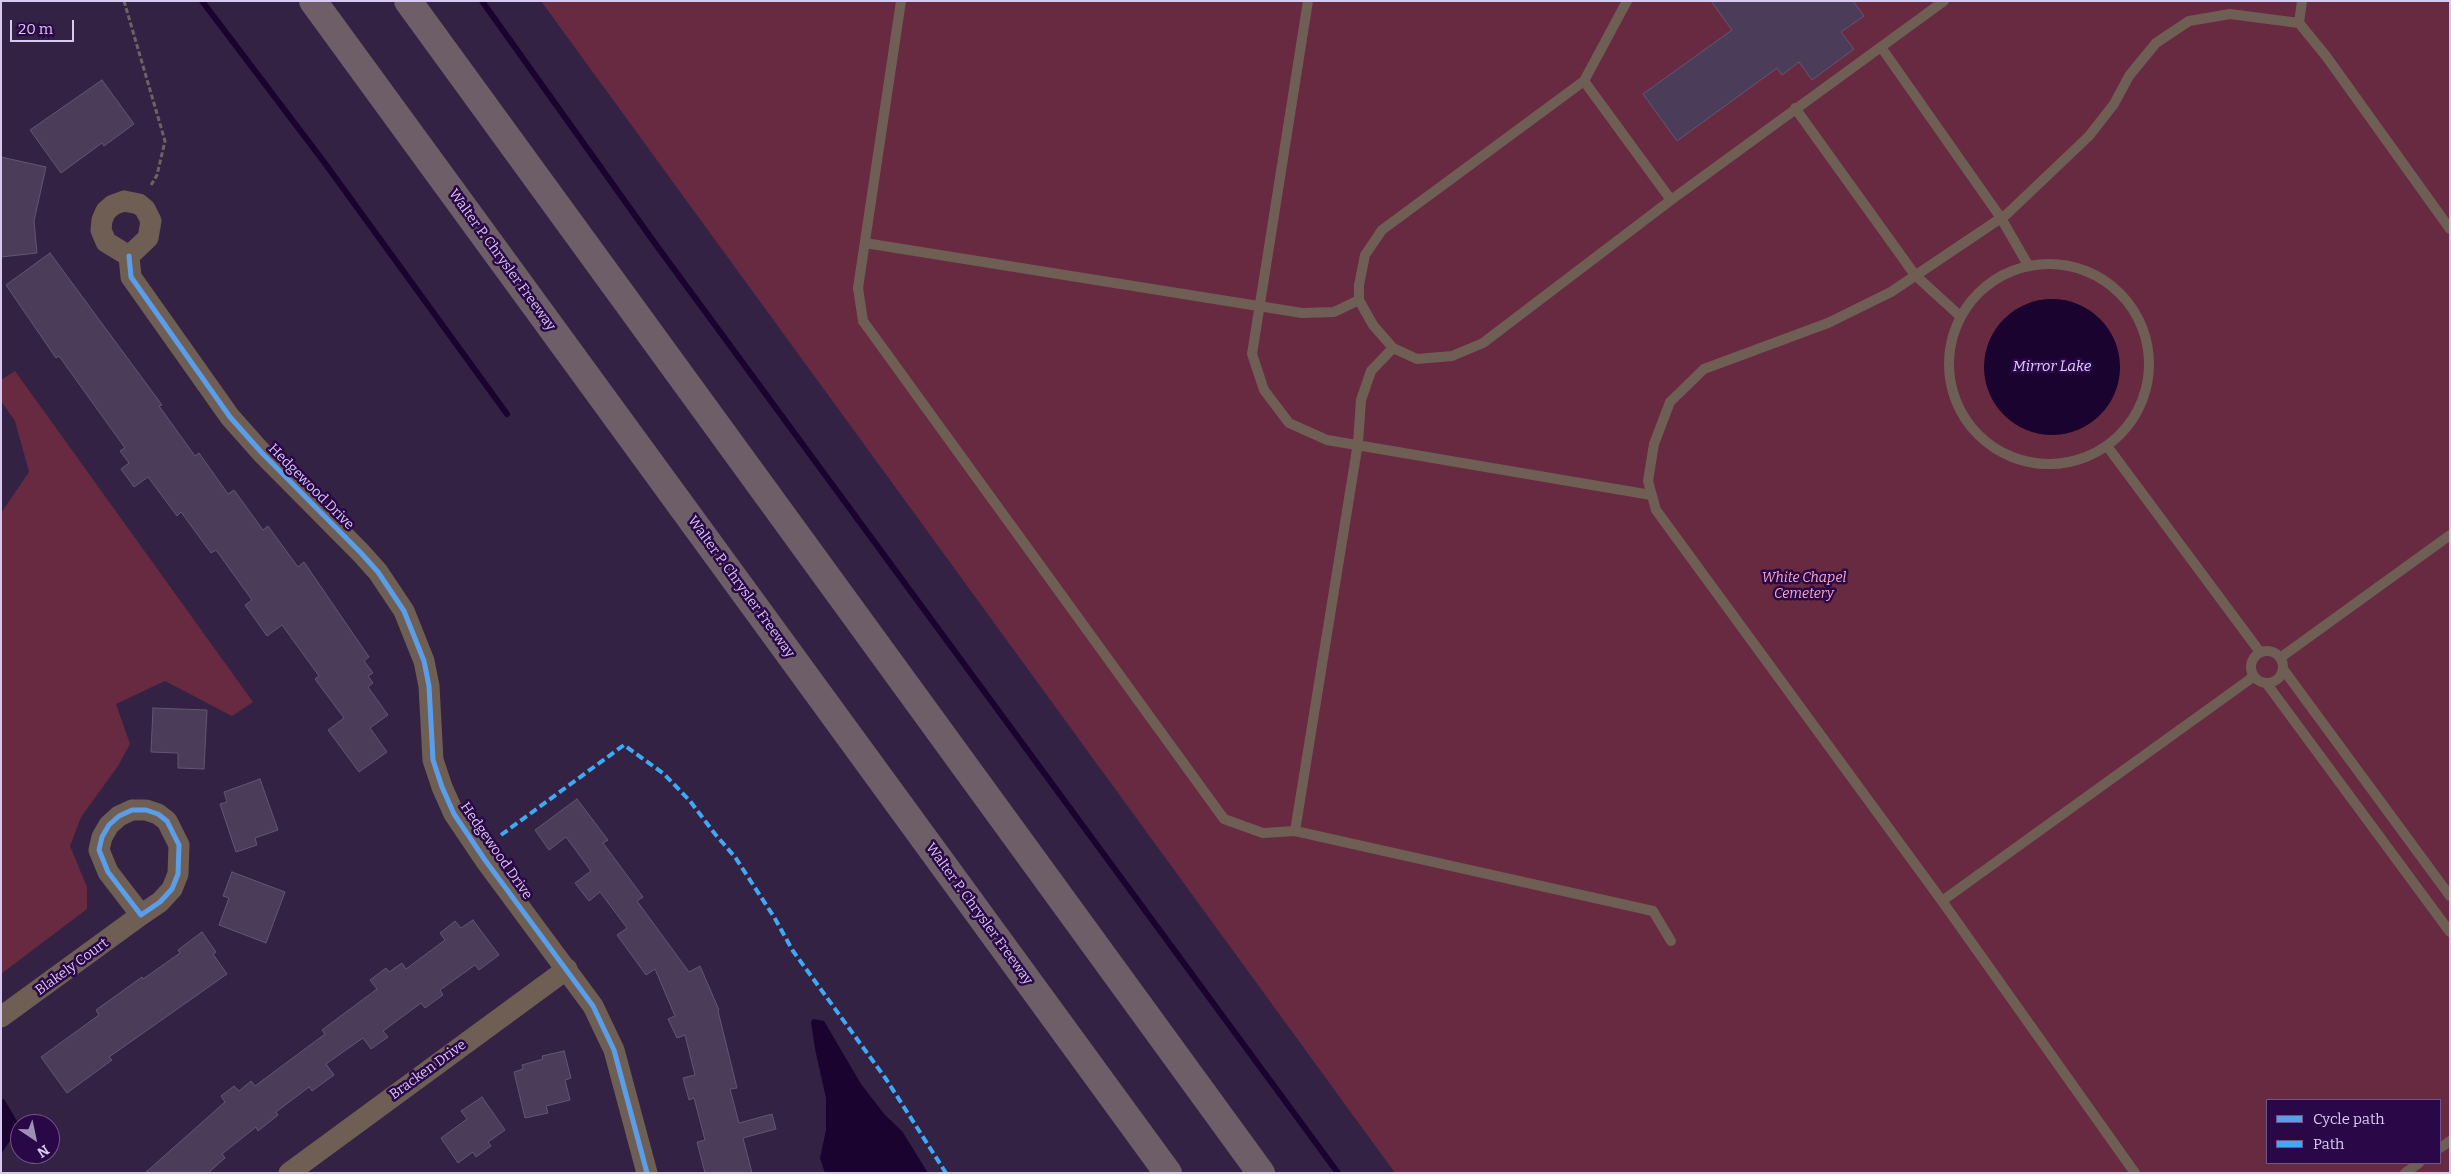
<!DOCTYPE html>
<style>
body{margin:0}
#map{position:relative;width:2451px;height:1174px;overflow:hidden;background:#324;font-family:Bitter,serif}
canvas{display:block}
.frame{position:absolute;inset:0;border:2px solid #d8c9f0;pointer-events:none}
.legend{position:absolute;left:2266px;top:1099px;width:175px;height:65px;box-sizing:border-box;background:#2a0747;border:1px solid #70558b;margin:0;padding:6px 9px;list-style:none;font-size:15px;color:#d8c9f0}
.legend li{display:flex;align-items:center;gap:10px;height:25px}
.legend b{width:25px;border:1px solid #70558b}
.north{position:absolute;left:10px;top:1114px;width:50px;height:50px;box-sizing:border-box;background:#2a0747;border:1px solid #70558b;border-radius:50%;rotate:146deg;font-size:14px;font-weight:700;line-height:20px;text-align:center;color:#d8c9f0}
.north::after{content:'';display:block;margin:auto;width:18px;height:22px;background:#9e8fb4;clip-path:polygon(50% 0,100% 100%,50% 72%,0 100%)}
.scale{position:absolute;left:10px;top:20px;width:64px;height:22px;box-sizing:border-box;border:2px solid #d8c9f0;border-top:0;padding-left:6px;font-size:15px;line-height:18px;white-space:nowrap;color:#d8c9f0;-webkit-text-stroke:4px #2a0747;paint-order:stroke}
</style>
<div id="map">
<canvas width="2451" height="1174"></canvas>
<div class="frame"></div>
<ul class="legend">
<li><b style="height:6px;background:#5a9eea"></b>Cycle path</li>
<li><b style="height:6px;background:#3fa9f5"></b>Path</li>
</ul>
<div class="north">N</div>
<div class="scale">20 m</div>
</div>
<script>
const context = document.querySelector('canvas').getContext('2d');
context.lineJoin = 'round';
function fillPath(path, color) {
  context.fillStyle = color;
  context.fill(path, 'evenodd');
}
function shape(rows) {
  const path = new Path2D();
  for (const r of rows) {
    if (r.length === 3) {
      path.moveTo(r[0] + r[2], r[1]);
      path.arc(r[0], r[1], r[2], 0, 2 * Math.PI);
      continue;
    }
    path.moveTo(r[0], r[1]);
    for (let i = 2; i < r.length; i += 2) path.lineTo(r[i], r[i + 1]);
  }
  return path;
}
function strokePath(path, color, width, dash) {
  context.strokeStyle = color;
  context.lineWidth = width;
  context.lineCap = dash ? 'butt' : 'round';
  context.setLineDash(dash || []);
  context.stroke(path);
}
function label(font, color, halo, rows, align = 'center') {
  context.font = font + ' Bitter,serif';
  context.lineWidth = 5;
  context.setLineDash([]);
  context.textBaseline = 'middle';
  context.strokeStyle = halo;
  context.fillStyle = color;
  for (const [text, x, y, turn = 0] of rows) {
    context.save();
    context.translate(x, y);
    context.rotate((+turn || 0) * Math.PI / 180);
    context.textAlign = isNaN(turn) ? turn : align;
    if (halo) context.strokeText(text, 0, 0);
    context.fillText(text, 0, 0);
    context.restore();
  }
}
const green = shape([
 [541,1,2450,1,2450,1173,1395,1173],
 [2267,1100,2440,1100,2440,1163,2267,1163],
 [15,371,253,702,232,716,165,681,116,704,130,744,118,766,81,817,70,846,87,887,87,909,1,974,1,513,29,472,15,421,1,401,1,380]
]);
const water = shape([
 [2052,367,68],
 [813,1019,824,1021,861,1084,885,1115,902,1131,928,1173,825,1173,820,1158,826,1130,826,1098,815,1049,811,1022],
 [1,1099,4,1099,20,1126,1,1154]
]);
const stream = shape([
 [202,1,324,162,507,414],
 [482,1,654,242,1338,1173]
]);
const building = shape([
 [1711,1,1853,1,1864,16,1841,32,1854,49,1812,80,1799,62,1782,75,1777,68,1677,141,1643,94,1732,30,1711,1],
 [102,80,134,124,104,146,102,143,61,173,30,130,102,80],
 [1,157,46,167,34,221,37,253,1,257,1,157],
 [50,253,162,405,159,406,195,456,199,453,228,494,234,490,263,530,268,526,298,567,304,562,369,657,364,661,373,673,368,676,373,683,368,687,388,715,370,728,387,752,359,772,328,730,344,718,315,679,319,676,282,625,267,636,245,605,252,600,216,550,211,553,181,512,177,516,148,477,134,487,121,469,129,463,120,451,125,448,59,356,56,358,6,285,50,253],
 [153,708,207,710,204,769,178,768,178,753,151,752,153,708],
 [260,779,278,830,255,838,257,845,236,852,220,804,227,802,224,792,260,779],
 [577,799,608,840,603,843,643,897,637,901,689,972,700,966,719,1010,718,1011,737,1088,730,1089,739,1123,772,1114,776,1129,743,1138,752,1173,705,1173,697,1142,705,1140,694,1098,689,1100,683,1078,695,1075,685,1035,677,1038,668,1019,675,1016,655,969,646,975,617,935,627,928,600,892,589,901,575,883,591,871,566,837,549,850,535,830,577,799],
 [232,872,285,892,266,943,219,925,229,898,223,896,232,872],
 [473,920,499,955,479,970,475,965,440,990,443,995,425,1008,421,1003,383,1031,388,1037,371,1049,363,1038,326,1064,334,1075,312,1091,309,1087,276,1112,278,1115,258,1131,256,1127,222,1154,225,1158,208,1173,145,1173,225,1102,221,1096,234,1086,239,1091,251,1081,255,1086,325,1034,322,1030,377,989,370,980,386,968,389,972,402,963,406,969,445,940,440,933,455,921,461,928,473,920],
 [202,932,216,952,213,954,227,974,109,1057,112,1060,67,1093,41,1057,99,1015,96,1010,142,977,143,979,180,953,178,950,202,932],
 [564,1051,571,1078,565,1080,570,1100,546,1106,548,1113,525,1118,514,1072,523,1069,522,1065,543,1059,542,1056,564,1051],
 [482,1097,505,1130,488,1142,491,1146,476,1157,473,1152,458,1163,441,1138,467,1119,461,1111,482,1097]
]);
const path = shape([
 [124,1,165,141,157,175,150,187]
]);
const lane = shape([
 [901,1,858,288,863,321,1224,819,1263,833,1295,831,1358,443,1361,400,1371,371,1393,348],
 [1308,1,1252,354,1264,390,1289,423,1327,440,1651,495],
 [1627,1,1584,81,1382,230,1365,255,1359,285,1359,300,1373,325,1393,348,1417,359,1452,356,1483,343,1671,200,1944,1],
 [2299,23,2302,1],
 [1881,47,2001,218,2028,265],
 [1584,81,1671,200],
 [1795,108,1915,275,1961,317],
 [865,243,1302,313,1334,312,1359,300],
 [2049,364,100],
 [2107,446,2260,652],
 [2267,667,16],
 [2280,658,2450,535],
 [2283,669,2450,896],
 [2267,684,2450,932],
 [1295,831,1653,911,1671,941],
 [1942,901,2253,677],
 [2440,1148,2450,1141],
 [2135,1173,1942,901,1656,510,1648,481,1654,444,1670,402,1704,369,1828,323,1891,292,2007,214,2089,136,2114,104,2129,76,2156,43,2189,21,2230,14,2299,23,2326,56,2450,229],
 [2405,1173,2419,1163]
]);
const street = shape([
 [124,201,139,204,145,209,151,221,148,238,129,256,106,242,101,230,102,220,106,211,113,205,124,201],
 [129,256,131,277,230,417,262,453,361,553,378,572,404,611,424,661,429,686,433,760,442,787,454,814,485,860,593,1006,614,1050,647,1173],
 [132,810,146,810,158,814,167,821,179,845,178,874,172,889,160,902,141,915,108,872,99,850,102,837,109,825,119,816,132,810],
 [1,1017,141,915],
 [289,1173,567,969]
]);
const highway = shape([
 [313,1,1168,1173],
 [408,1,1261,1173]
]);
const quiet = shape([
 [501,835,624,745,664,774,690,801,715,834,735,857,774,917,793,951,886,1079,946,1173]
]);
const cycleway = shape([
 [129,256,131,277,230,417,262,453,361,553,378,572,404,611,424,661,429,686,433,760,442,787,454,814,485,860,593,1006,614,1050,647,1173],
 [132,810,146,810,158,814,167,821,179,845,178,874,172,889,160,902,141,915,108,872,99,850,102,837,109,825,119,816,132,810]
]);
const streetNames = [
 ["Walter P. Chrysler Freeway",502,260,54],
 ["Hedgewood Drive",311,487,45],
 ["Walter P. Chrysler Freeway",741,587,54],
 ["Hedgewood Drive",496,851,55],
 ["Walter P. Chrysler Freeway",979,914,54],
 ["Blakely Court",72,967,-36],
 ["Bracken Drive",428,1070,-36]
];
const parkNames = [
 ["White Chapel",1804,578],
 ["Cemetery",1804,594]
];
const waterNames = [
 ["Mirror Lake",2052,367]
];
fillPath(green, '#682a41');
fillPath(water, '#1a032e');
strokePath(stream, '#1a032e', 6);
fillPath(building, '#4b3d5a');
strokePath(building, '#635672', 1);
strokePath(path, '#6f6164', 3, [5, 2.5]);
strokePath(lane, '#6f5e54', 10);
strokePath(street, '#6f5e54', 21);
strokePath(highway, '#6e5e68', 28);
strokePath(quiet, '#3fa9f5', 4, [8, 4]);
strokePath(cycleway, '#5a9eea', 5);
label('14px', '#d8c9f0', '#2a0747', streetNames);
label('italic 14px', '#fea8be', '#2a0747', parkNames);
label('italic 15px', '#e1cdfe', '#2a0747', waterNames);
</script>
